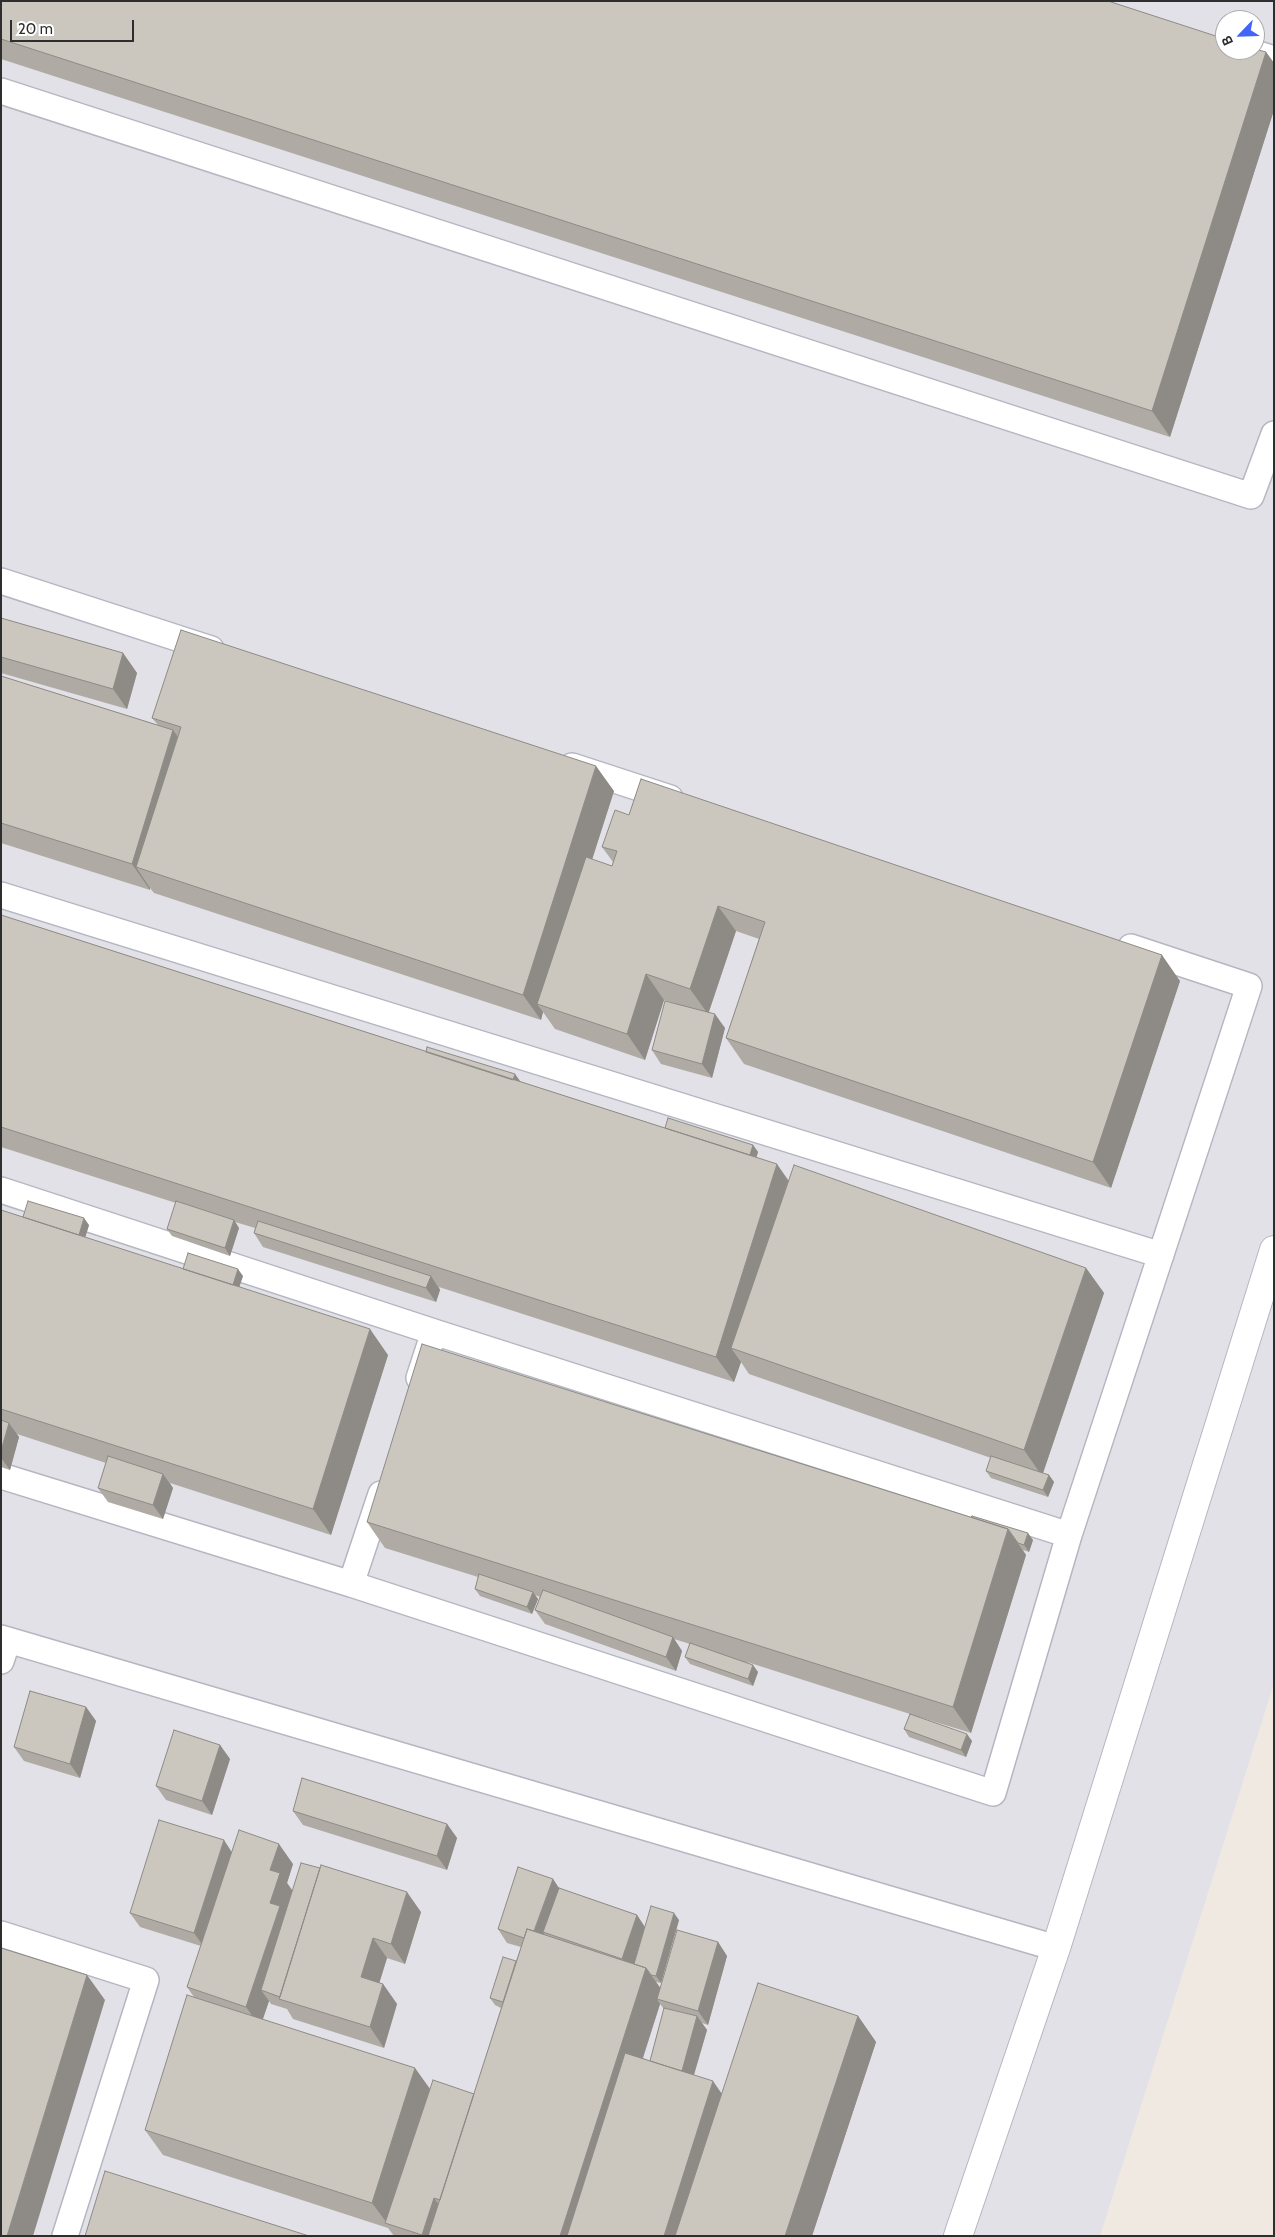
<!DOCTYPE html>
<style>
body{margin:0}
#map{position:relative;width:1275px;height:2237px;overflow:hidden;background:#efe9e1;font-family:Cabin,sans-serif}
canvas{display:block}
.frame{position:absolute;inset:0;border:2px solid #2e2e2e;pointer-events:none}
.north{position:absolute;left:1215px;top:10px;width:50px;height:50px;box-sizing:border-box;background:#fff;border:1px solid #ababab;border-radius:50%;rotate:246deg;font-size:14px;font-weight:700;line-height:20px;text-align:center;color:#2e2e2e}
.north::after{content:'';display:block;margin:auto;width:18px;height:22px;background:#4264fb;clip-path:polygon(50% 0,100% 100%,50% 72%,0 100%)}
.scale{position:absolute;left:10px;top:20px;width:124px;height:22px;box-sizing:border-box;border:2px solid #2e2e2e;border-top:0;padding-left:6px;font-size:15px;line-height:18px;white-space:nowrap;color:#2e2e2e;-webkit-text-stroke:4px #fff;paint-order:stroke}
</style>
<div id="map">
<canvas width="1275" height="2237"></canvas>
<div class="frame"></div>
<div class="north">B</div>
<div class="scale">20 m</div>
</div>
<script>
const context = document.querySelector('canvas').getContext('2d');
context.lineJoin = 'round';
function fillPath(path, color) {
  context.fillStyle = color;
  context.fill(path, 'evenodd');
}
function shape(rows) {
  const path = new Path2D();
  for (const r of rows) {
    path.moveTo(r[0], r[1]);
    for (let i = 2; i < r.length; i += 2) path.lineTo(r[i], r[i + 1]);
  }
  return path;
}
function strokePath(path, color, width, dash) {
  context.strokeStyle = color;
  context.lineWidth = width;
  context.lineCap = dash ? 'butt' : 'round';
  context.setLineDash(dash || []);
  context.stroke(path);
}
const industrial = shape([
 [1,1,1274,1,1274,1683,1100,2236,1,2236],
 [1225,20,1255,20,1255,50,1225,50]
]);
const service = shape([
 [1246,50,1274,59],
 [1,91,1251,496,1274,434],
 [1,581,211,649],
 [572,766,670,798],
 [1,895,1161,1255],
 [1,1190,434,1332],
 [419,1378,434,1332,1069,1535],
 [1,1476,351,1584,381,1494],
 [351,1584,993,1793,1069,1535,1249,986,1131,947],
 [1,1638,1056,1948],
 [1,1661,8,1640],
 [1,1934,146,1980,65,2236]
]);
const minor = shape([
 [958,2236,1056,1948,1274,1250]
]);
const wall = shape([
 [1,1,1266,52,1274,63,1274,110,1170,437,1,59],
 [1,618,123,653,137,673,127,709,1,673],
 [1,676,158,725,152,718,614,791,592,860,612,866,613,862,602,847,629,815,1180,981,1111,1188,744,1064,726,1038,759,939,736,931,709,1012,725,1028,712,1078,661,1064,652,1050,677,1004,664,1000,645,1060,555,1029,543,1012,541,1020,154,893,150,888,150,890,1,843],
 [1,915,665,1128,753,1145,758,1152,756,1158,788,1181,1086,1268,1104,1293,1043,1473,1049,1475,1054,1482,1048,1497,991,1478,986,1471,991,1458,749,1374,741,1362,734,1382,439,1287,440,1290,436,1302,263,1247,254,1233,255,1228,235,1222,239,1228,230,1256,172,1236,167,1229,176,1203,1,1147],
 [1,1210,23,1217,89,1225,85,1238,183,1269,243,1276,239,1287,388,1355,331,1535,170,1483,173,1488,163,1519,108,1502,98,1488,106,1463,17,1434,19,1437,10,1470,1,1467],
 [367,1522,1033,1540,1029,1552,1023,1550,1026,1555,971,1733,919,1717,972,1741,966,1757,909,1737,904,1729,910,1714,747,1662,758,1672,753,1686,690,1664,685,1657,690,1644,674,1639,682,1651,676,1671,545,1624,535,1610,540,1597,535,1595,538,1599,532,1614,480,1596,475,1589,478,1577,385,1548],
 [86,1707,96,1721,80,1778,24,1761,14,1747],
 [220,1745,230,1759,212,1815,166,1800,156,1786],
 [293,1811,447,1824,457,1838,447,1870,303,1825],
 [232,1852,293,1864,287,1883,292,1890,421,1912,405,1964,387,1958,379,1983,383,1984,397,2004,384,2048,293,2019,287,2009,271,2004,269,2001,263,2019,430,2089,474,2094,501,2008,495,2005,490,1998,516,1961,521,1947,507,1943,498,1929,553,1879,559,1888,637,1915,645,1927,679,1920,661,1983,656,1982,660,1988,718,1942,727,1956,708,2025,702,2023,707,2030,694,2075,722,2094,858,2016,876,2042,812,2236,394,2236,388,2228,163,2155,145,2130,194,1997,187,1987,201,1946,140,1927,130,1913],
 [660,2004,664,2009,650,2061,643,2058]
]);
const shadedWall = shape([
 [1266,52,1274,63,1274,110,1170,437,1152,411],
 [123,653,137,673,127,709,113,689],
 [173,730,191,756,136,867,150,888,150,890,132,864],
 [596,766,614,791,545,1006,537,1004,543,1012,541,1020,523,995],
 [718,906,736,931,708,1014,690,989],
 [1162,955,1180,981,1111,1188,1093,1162],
 [646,974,664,1000,645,1060,627,1034],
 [715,1014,725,1028,712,1078,702,1064],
 [515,1074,520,1081,510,1090],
 [753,1145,758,1152,752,1172,747,1165],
 [777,1164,795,1190,731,1348,741,1362,734,1382,716,1357],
 [84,1218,89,1225,80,1254,75,1247],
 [234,1220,239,1228,230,1256,225,1248],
 [1086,1268,1104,1293,1042,1476,1024,1450],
 [238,1269,243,1276,234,1303,229,1296],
 [431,1276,440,1290,436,1302,426,1288],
 [370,1329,388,1355,331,1535,313,1509],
 [9,1423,19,1437,10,1470,1,1458,1,1451],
 [163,1474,173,1488,163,1519,153,1505],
 [1049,1475,1054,1482,1048,1497,1043,1490],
 [1008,1529,1026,1555,971,1733,953,1707],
 [1028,1533,1033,1540,1029,1552,1024,1545],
 [533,1592,538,1599,532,1614,527,1607],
 [673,1637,682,1651,676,1671,666,1657],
 [753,1665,758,1672,753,1686,748,1679],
 [86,1707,96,1721,80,1778,70,1764],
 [967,1734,972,1741,966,1757,961,1750],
 [220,1745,230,1759,212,1815,202,1801],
 [447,1824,457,1838,447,1870,437,1856],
 [224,1840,233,1854,204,1947,194,1933],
 [279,1844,293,1864,287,1883,294,1893,261,1990,269,2001,260,2027,246,2007,270,1903,270,1870],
 [553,1879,562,1893,543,1932,547,1938,531,1941],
 [407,1892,421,1912,405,1964,391,1944],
 [674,1913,679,1920,661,1983,656,1976],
 [637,1915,646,1929,632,1973,622,1959],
 [373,1938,387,1958,375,1997,361,1977],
 [718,1942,727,1956,708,2025,698,2011],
 [646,1968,664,1993,657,1999,660,2004,586,2236,560,2236],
 [87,1975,105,2000,33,2236,7,2236],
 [383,1984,397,2004,384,2048,370,2027],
 [697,2016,707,2030,690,2088,681,2074],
 [858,2016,876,2042,812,2236,785,2236],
 [415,2068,433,2093,387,2223,372,2203],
 [713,2081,731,2107,690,2236,664,2236],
 [434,2198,444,2212,436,2236,422,2236]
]);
const building = shape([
 [1,1,1108,1,1225,39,1225,50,1255,50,1255,49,1266,52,1152,411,1,39,1,1],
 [1,618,123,653,113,689,1,657,1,618],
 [181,630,596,766,523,995,136,867,181,727,152,718,181,630],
 [1,676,173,730,132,864,1,823,1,676],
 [641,779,1162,955,1093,1162,726,1038,765,922,718,906,690,989,646,974,627,1034,537,1004,586,857,612,866,617,851,602,847,615,810,629,815,641,779],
 [1,915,777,1164,716,1357,1,1127,1,915],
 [665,1001,715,1014,702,1064,652,1050,665,1001],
 [427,1047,515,1074,513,1080,426,1052,427,1047],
 [668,1118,753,1145,750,1155,665,1128,668,1118],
 [794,1165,1086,1268,1024,1450,731,1348,794,1165],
 [28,1201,84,1218,79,1235,23,1217,28,1201],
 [176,1201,234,1220,225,1248,167,1229,176,1201],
 [1,1210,370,1329,313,1509,1,1409,1,1210],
 [258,1221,431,1276,426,1288,254,1233,258,1221],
 [188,1253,238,1269,233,1285,183,1269,188,1253],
 [422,1344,1008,1529,953,1707,367,1522,422,1344],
 [1,1420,9,1423,1,1451,1,1420],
 [108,1456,163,1474,153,1505,98,1488,108,1456],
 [991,1456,1049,1475,1043,1490,986,1471,991,1456],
 [972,1516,1028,1533,1024,1545,1018,1543,1008,1529,971,1517,972,1516],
 [479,1574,533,1592,527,1607,475,1589,479,1574],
 [543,1590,673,1637,666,1657,535,1610,543,1590],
 [690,1643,753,1665,748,1679,685,1657,690,1643],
 [30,1691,86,1707,70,1764,14,1747,30,1691],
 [910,1714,967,1734,961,1750,904,1729,910,1714],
 [174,1730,220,1745,202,1801,156,1786,174,1730],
 [302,1778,447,1824,437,1856,293,1811,302,1778],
 [159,1820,224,1840,194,1933,130,1913,159,1820],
 [239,1830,279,1844,270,1870,280,1873,270,1903,280,1906,246,2007,187,1987,239,1830],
 [301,1863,320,1868,280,1997,261,1990,301,1863],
 [321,1865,407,1892,391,1944,373,1938,361,1977,383,1984,370,2027,279,1999,321,1865],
 [518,1867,553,1879,534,1931,527,1929,524,1938,498,1929,518,1867],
 [559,1888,637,1915,622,1959,543,1932,559,1888],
 [651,1906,674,1913,656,1976,651,1975,646,1968,634,1964,651,1906],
 [527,1929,646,1968,560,2236,428,2236,527,1929],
 [677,1930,718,1942,698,2011,657,1999,677,1930],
 [1,1948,87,1975,7,2236,1,2236,1,1948],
 [503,1957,516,1961,503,2002,490,1998,503,1957],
 [758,1983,858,2016,785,2236,675,2236,758,1983],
 [187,1995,415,2068,372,2203,145,2130,187,1995],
 [664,2008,697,2016,682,2071,650,2061,664,2008],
 [625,2053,713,2081,664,2236,567,2236,625,2053],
 [433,2080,474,2094,440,2200,434,2198,422,2235,385,2223,433,2080],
 [105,2171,309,2236,85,2236,105,2171]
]);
fillPath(industrial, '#e3e1e8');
strokePath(service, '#b4b7c1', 28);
strokePath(minor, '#b4b7c1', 30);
strokePath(service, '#fff', 25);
strokePath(minor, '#fff', 28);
fillPath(wall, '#afaba4');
fillPath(shadedWall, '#8e8b86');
fillPath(building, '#cbc7bf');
strokePath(building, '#8e8b86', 1);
</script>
